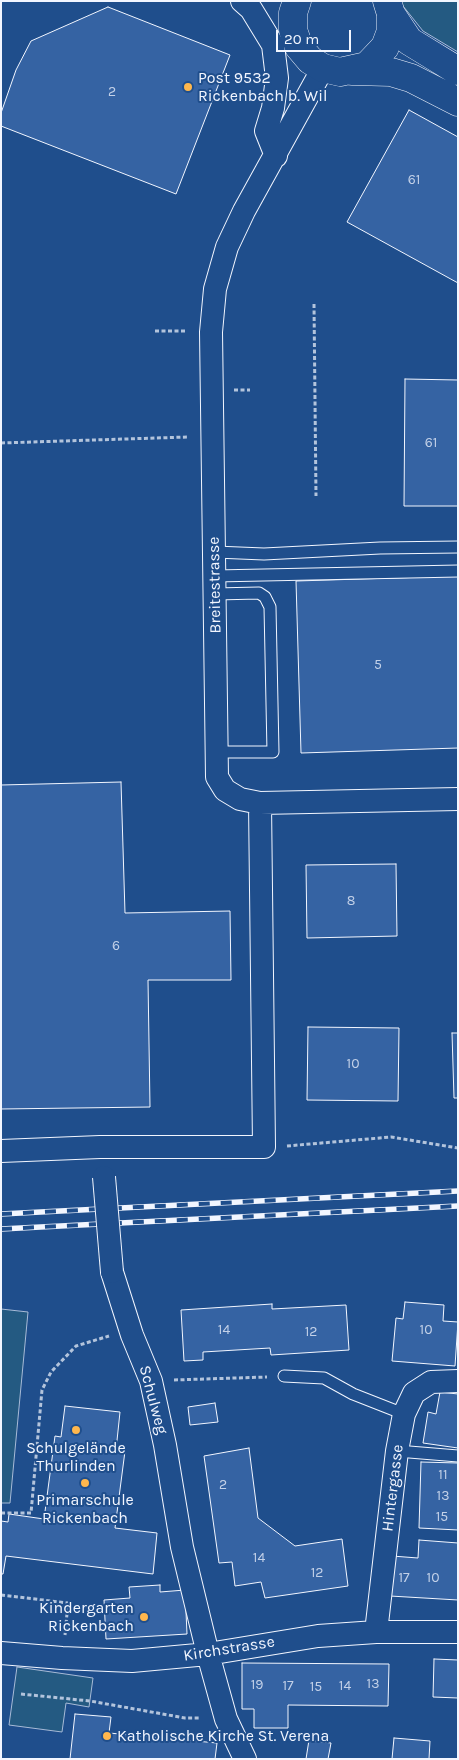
<!DOCTYPE html>
<meta charset="utf-8">
<style>
body{margin:0}
#map{position:relative;width:459px;height:1760px;overflow:hidden;background:#1f4e8c;font-family:Karla,sans-serif}
canvas{display:block}
.frame{position:absolute;inset:0;border:2px solid #f2f6ff;pointer-events:none}
.scale{position:absolute;left:276px;top:30px;width:75px;height:22px;box-sizing:border-box;border:2px solid #f2f6ff;border-top:0;padding-left:6px;font-size:15px;line-height:18px;white-space:nowrap;color:#f2f6ff;-webkit-text-stroke:4px #1f4e8c;paint-order:stroke}
</style>
<div id="map">
<canvas width="459" height="1760"></canvas>
<div class="frame"></div>
<div class="scale">20 m</div>
</div>
<script>
const context = document.querySelector('canvas').getContext('2d');
context.lineJoin = 'round';
function fillPath(path, color) {
  context.fillStyle = color;
  context.fill(path, 'evenodd');
}
function shape(rows) {
  const path = new Path2D();
  for (const r of rows) {
    path.moveTo(r[0], r[1]);
    for (let i = 2; i < r.length; i += 2) path.lineTo(r[i], r[i + 1]);
  }
  return path;
}
function strokePath(path, color, width, dash) {
  context.strokeStyle = color;
  context.lineWidth = width;
  context.lineCap = dash ? 'butt' : 'round';
  context.setLineDash(dash || []);
  context.stroke(path);
}
function label(font, color, halo, rows, align = 'center') {
  context.font = font + ' Karla,sans-serif';
  context.lineWidth = 4;
  context.setLineDash([]);
  context.textBaseline = 'middle';
  context.strokeStyle = halo;
  context.fillStyle = color;
  for (const [text, x, y, turn = 0] of rows) {
    context.save();
    context.translate(x, y);
    context.rotate((+turn || 0) * Math.PI / 180);
    context.textAlign = isNaN(turn) ? turn : align;
    if (halo) context.strokeText(text, 0, 0);
    context.fillText(text, 0, 0);
    context.restore();
  }
}
const green = shape([
 [399,1,458,1,458,52,423,31,399,1],
 [1,1309,28,1312,10,1503,1,1503,1,1309],
 [17,1667,93,1678,89,1707,66,1703,62,1732,9,1725,17,1667]
]);
const building = shape([
 [108,7,230,55,176,194,1,126,1,113,16,70,31,41,108,7],
 [409,110,458,137,458,283,347,222,409,110],
 [405,379,458,380,458,506,404,506,405,379],
 [458,576,458,748,301,753,296,581,458,576],
 [121,782,125,913,230,911,231,980,148,980,150,1107,1,1109,1,785,121,782],
 [396,864,397,936,307,938,306,865,396,864],
 [308,1027,399,1028,398,1101,307,1100,308,1027],
 [452,1033,458,1033,458,1098,454,1098,452,1033],
 [405,1302,444,1305,443,1321,458,1322,455,1366,392,1361,396,1318,403,1319,405,1302],
 [272,1304,272,1309,346,1305,349,1350,271,1355,270,1348,203,1352,203,1360,184,1361,181,1310,272,1304],
 [440,1392,458,1394,458,1448,423,1443,428,1412,436,1414,440,1392],
 [215,1403,218,1422,190,1425,188,1407,215,1403],
 [65,1406,120,1412,116,1450,125,1451,115,1528,157,1533,153,1574,6,1556,3,1574,1,1574,1,1521,8,1522,9,1514,44,1519,55,1436,61,1437,65,1406],
 [249,1448,258,1518,295,1546,342,1539,348,1586,265,1598,261,1582,235,1586,232,1562,219,1563,204,1456,249,1448],
 [421,1462,458,1463,458,1530,419,1528,421,1462],
 [419,1540,458,1543,458,1600,390,1596,392,1556,418,1558,419,1540],
 [160,1585,160,1592,185,1590,187,1634,106,1639,104,1600,130,1598,129,1587,160,1585],
 [434,1659,458,1660,458,1712,458,1698,433,1697,434,1659],
 [242,1663,389,1664,388,1706,288,1705,288,1728,254,1728,254,1709,242,1709,242,1663],
 [75,1714,111,1717,109,1733,217,1743,215,1759,70,1759,75,1714],
 [394,1738,430,1741,429,1759,392,1759,394,1738],
 [309,1740,331,1743,328,1759,306,1759,309,1740]
]);
const path = shape([
 [314,304,316,496],
 [155,331,187,331],
 [234,390,250,390],
 [1,443,188,437],
 [287,1146,391,1137,458,1148],
 [174,1380,267,1377],
 [1,1513,31,1513,42,1390,51,1372,76,1346,109,1336],
 [1,1595,68,1603,65,1635],
 [21,1694,90,1701,185,1718,200,1718]
]);
const service = shape([
 [215,552,264,554,380,548,458,547],
 [215,576,458,571],
 [215,594,259,593,265,597,270,607,273,752,217,752],
 [284,1376,324,1378,353,1394,404,1414],
 [397,1451,458,1456]
]);
const minor = shape([
 [242,1,251,9,273,45,277,78,273,108,266,131,276,156],
 [323,68,244,211,227,247,215,289,211,332,217,777,225,790,240,799,260,803,458,799],
 [1,1151,100,1147,264,1147,260,803],
 [112,1272,132,1335,151,1381,165,1445,182,1547,208,1654,226,1719,245,1759],
 [376,1632,397,1451,404,1414,414,1393,431,1382,458,1381],
 [1,1653,62,1658,132,1661,208,1654,318,1636,376,1632,458,1632]
]);
const secondary = shape([
 [297,1,293,13,293,30,299,47,310,60,323,68,340,72,367,66,385,47,391,31,391,14,387,1],
 [391,14,409,41,458,71],
 [352,71,391,72,411,78,458,102]
]);
const rail = shape([
 [1,1214,458,1191],
 [1,1229,458,1206]
]);
const minorBridge = shape([
 [104,1177,112,1272]
]);
const markers = [
 [188,87,5,"#ffb74d"],
 [76,1430,5,"#ffb74d"],
 [85,1483,5,"#ffb74d"],
 [144,1617,5,"#ffb74d"],
 [107,1736,5,"#ffb74d"]
];
const numberNames = [
 ["2",112,92],
 ["61",414,180],
 ["61",431,443],
 ["5",378,665],
 ["8",351,901],
 ["6",116,946],
 ["10",353,1064],
 ["14",224,1330],
 ["10",426,1330],
 ["12",311,1332],
 ["11",443,1475],
 ["2",223,1485],
 ["13",443,1496],
 ["15",442,1517],
 ["14",259,1558],
 ["12",317,1573],
 ["17",404,1578],
 ["10",433,1578],
 ["13",373,1684],
 ["19",257,1685],
 ["17",288,1686],
 ["14",345,1686],
 ["15",316,1687]
];
const poiNames = [
 ["Post 9532",198,78],
 ["Rickenbach b. Wil",198,96],
 ["Schulgelände",76,1448,"center"],
 ["Thurlinden",76,1466,"center"],
 ["Primarschule",85,1500,"center"],
 ["Rickenbach",85,1518,"center"],
 ["Kindergarten",134,1608,"right"],
 ["Rickenbach",134,1626,"right"],
 ["Katholische Kirche St. Verena",117,1736]
];
const streetNames = [
 ["Breitestrasse",215,585,-91],
 ["Schulweg",153,1400,75],
 ["Hintergasse",393,1488,-83],
 ["Kirchstrasse",229,1649,-9]
];
fillPath(green, '#245a82');
strokePath(green, '#a8bbd7', 1);
fillPath(building, '#3563a3');
strokePath(building, '#f2f6ff', 1);
strokePath(service, '#f2f6ff', 13);
strokePath(minor, '#f2f6ff', 24);
strokePath(secondary, '#f2f6ff', 29);
strokePath(path, '#b3c4dc', 3, [4, 2.5]);
strokePath(service, '#1f4e8c', 11);
strokePath(minor, '#1f4e8c', 22);
strokePath(secondary, '#1f4e8c', 28);
strokePath(rail, '#f2f6ff', 5.5);
strokePath(rail, '#1f4e8c', 4, [11]);
strokePath(minorBridge, '#f2f6ff', 24, []);
strokePath(minorBridge, '#1f4e8c', 22);
for (const [x, y, r, color] of markers) {
  const dot = new Path2D();
  dot.arc(x, y, r, 0, 2 * Math.PI);
  context.fillStyle = color;
  context.fill(dot);
  strokePath(dot, '#1f4e8c', 2);
}
label('14px', '#c3d1e8', null, numberNames);
label('16px', '#f2f6ff', '#1f4e8c', poiNames, 'left');
label('16px', '#f2f6ff', '#1f4e8c', streetNames);
</script>
